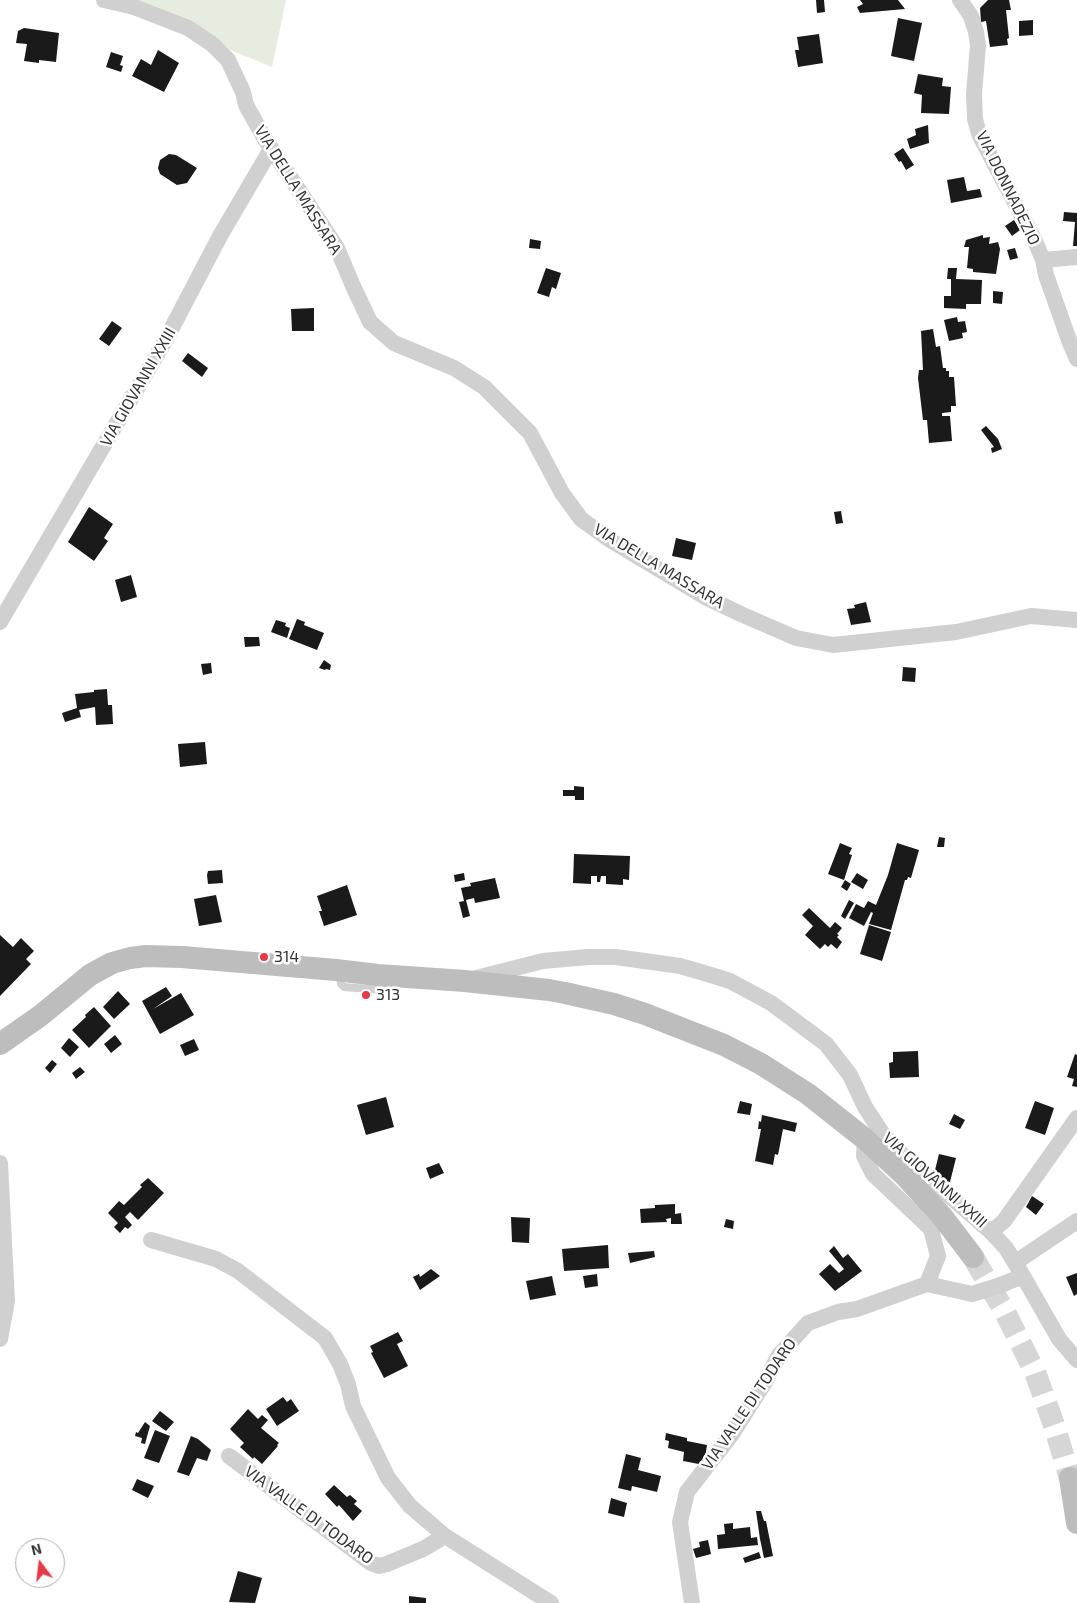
<!DOCTYPE html>
<style>
body{margin:0}
#map{position:relative;width:1077px;height:1603px;overflow:hidden;background:#fff;font-family:"Exo 2",sans-serif}
canvas{display:block}
.north{position:absolute;left:15px;top:1538px;width:50px;height:50px;box-sizing:border-box;background:#fff;border:1px solid #adadad;border-radius:50%;rotate:345deg;font-size:14px;font-weight:700;line-height:20px;text-align:center;color:#333}
.north::after{content:'';display:block;margin:auto;width:18px;height:22px;background:#e63946;clip-path:polygon(50% 0,100% 100%,50% 72%,0 100%)}
</style>
<div id="map">
<canvas width="1077" height="1603"></canvas>
<div class="north">N</div>
</div>
<script>
const context = document.querySelector('canvas').getContext('2d');
context.lineJoin = 'round';
function fillPath(path, color) {
  context.fillStyle = color;
  context.fill(path, 'evenodd');
}
function shape(rows) {
  const path = new Path2D();
  for (const r of rows) {
    path.moveTo(r[0], r[1]);
    for (let i = 2; i < r.length; i += 2) path.lineTo(r[i], r[i + 1]);
  }
  return path;
}
function strokePath(path, color, width, dash) {
  context.strokeStyle = color;
  context.lineWidth = width;
  context.lineCap = dash ? 'butt' : 'round';
  context.setLineDash(dash || []);
  context.stroke(path);
}
function label(font, color, halo, rows, align = 'center') {
  context.font = font + ' "Exo 2",sans-serif';
  context.lineWidth = 5;
  context.setLineDash([]);
  context.textBaseline = 'middle';
  context.strokeStyle = halo;
  context.fillStyle = color;
  for (const [text, x, y, turn = 0] of rows) {
    context.save();
    context.translate(x, y);
    context.rotate((+turn || 0) * Math.PI / 180);
    context.textAlign = isNaN(turn) ? turn : align;
    if (halo) context.strokeText(text, 0, 0);
    context.fillText(text, 0, 0);
    context.restore();
  }
}
const green = shape([
 [108,0,286,0,272,67]
]);
const building = shape([
 [816,0,824,0,825,12,817,13],
 [860,0,898,0,905,9,860,13,857,7,863,4],
 [988,0,1009,0,1011,10,1006,10,1009,38,1007,39,1008,45,990,47,986,21,981,22,980,8],
 [898,18,922,23,914,61,891,56],
 [1033,20,1033,35,1019,36,1019,21],
 [24,28,59,33,56,62,39,60,39,63,24,61,27,44,16,43,18,31],
 [819,34,823,63,798,67,795,50,799,50,797,37],
 [158,50,179,63,164,92,132,76,141,59,151,65],
 [111,52,123,56,120,65,123,66,121,72,106,67],
 [918,74,943,78,942,86,951,87,949,114,921,113,922,95,914,93],
 [928,125,929,143,910,149,907,139,916,135,915,129],
 [903,148,914,165,906,170,901,161,899,162,894,154],
 [169,154,176,155,197,168,187,183,177,185,160,174,158,168,160,160],
 [964,177,967,191,980,189,982,197,951,203,947,180],
 [1064,212,1077,213,1077,246,1073,246,1075,222,1063,221],
 [1014,220,1020,230,1012,236,1005,226],
 [983,235,983,238,990,237,989,244,998,242,1000,249,996,274,973,272,973,269,967,268,969,247,964,247,966,240],
 [530,239,541,241,540,249,529,248],
 [1015,248,1018,258,1010,260,1007,250],
 [546,268,561,273,556,289,552,287,549,297,537,293],
 [948,268,957,268,956,279,982,280,981,304,966,304,966,309,944,308,944,296,951,296,951,279,947,279],
 [993,291,1003,292,1002,304,993,303],
 [314,308,314,331,292,331,291,309],
 [957,317,958,322,965,321,967,332,962,333,963,338,949,341,944,320],
 [112,321,122,328,109,346,99,339],
 [933,329,936,347,940,346,943,368,946,368,946,371,949,371,949,377,954,377,956,406,951,406,951,412,942,413,942,416,950,416,952,441,929,443,927,420,923,420,918,378,919,370,923,370,921,331],
 [188,353,208,368,202,377,182,361],
 [986,426,998,439,1002,449,992,453,991,448,994,447,981,430],
 [89,507,113,524,104,538,108,541,94,561,68,542],
 [841,511,843,523,836,524,834,512],
 [676,538,696,543,692,560,672,556],
 [131,575,137,597,121,602,115,580],
 [866,602,871,622,851,625,847,609,855,608,854,605],
 [297,619,305,622,304,625,324,633,317,650,289,639],
 [276,620,286,623,285,626,290,628,287,638,271,632],
 [244,637,259,637,260,646,245,647],
 [324,660,331,665,330,670,326,669,325,670,319,668],
 [211,663,212,673,203,675,201,664],
 [903,667,916,668,915,682,902,681],
 [107,689,108,705,112,705,113,724,96,725,95,707,79,710,81,717,65,722,62,713,77,708,75,694,94,692,94,690],
 [205,742,207,764,180,767,178,744],
 [574,786,584,787,584,800,575,800,575,796,563,796,563,790,574,790],
 [939,837,945,838,944,847,937,847],
 [840,843,852,848,849,854,852,855,844,880,828,874],
 [897,843,919,850,911,878,908,877,907,880,905,880,891,930,869,924,873,913,871,912,864,926,849,918,856,904,864,908,868,901,876,905,888,875],
 [574,854,630,856,629,880,623,879,623,885,606,884,606,876,601,876,600,882,597,882,597,876,591,876,591,884,573,883],
 [222,870,223,883,208,884,207,875,208,871],
 [464,873,465,880,455,882,454,875],
 [857,873,868,880,863,889,851,882],
 [495,878,500,898,475,903,474,898,466,900,470,916,463,918,459,902,464,901,461,888,471,886,470,883],
 [845,880,851,884,847,891,841,887],
 [347,885,357,915,324,926,319,911,322,911,317,896],
 [216,895,222,922,199,926,194,899],
 [849,900,854,903,845,919,841,916],
 [809,908,830,928,835,922,842,928,837,934,839,935,837,937,842,942,837,949,831,944,828,947,825,944,820,949,805,935,813,926,802,915],
 [869,925,891,932,882,961,860,954],
 [0,935,13,947,21,938,34,951,26,959,31,964,0,996],
 [166,987,172,996,153,1009,181,993,194,1015,160,1034,142,1001],
 [118,991,130,1004,114,1019,103,1007],
 [94,1007,111,1026,89,1048,72,1030,86,1017,85,1015],
 [115,1035,122,1044,111,1053,104,1044],
 [69,1038,79,1047,70,1057,61,1048],
 [194,1039,199,1050,185,1056,180,1045],
 [918,1051,919,1077,890,1078,889,1063,893,1062,893,1052],
 [1075,1054,1077,1055,1077,1087,1072,1086,1074,1079,1067,1077],
 [52,1060,57,1064,50,1073,45,1068],
 [80,1067,85,1072,76,1079,72,1073],
 [386,1097,394,1127,366,1135,357,1105],
 [740,1101,752,1104,750,1115,737,1113],
 [1035,1101,1054,1108,1045,1135,1025,1128],
 [954,1114,965,1120,960,1129,949,1124],
 [762,1115,797,1123,795,1132,783,1129,778,1155,775,1154,773,1165,755,1161,761,1129,758,1129,759,1121,761,1122],
 [939,1154,956,1158,950,1182,933,1178],
 [439,1163,444,1173,430,1179,426,1168],
 [148,1178,164,1193,138,1220,130,1212,125,1217,132,1225,128,1229,125,1227,120,1233,114,1227,118,1223,108,1213,119,1201,124,1205,142,1187,140,1185],
 [1032,1196,1044,1204,1036,1215,1026,1207],
 [675,1204,675,1214,681,1213,682,1224,671,1224,671,1218,666,1219,667,1222,641,1223,640,1209,655,1208,655,1205],
 [511,1217,530,1218,529,1243,512,1242],
 [726,1219,734,1221,733,1229,724,1227],
 [608,1245,609,1268,564,1271,562,1249],
 [834,1246,843,1258,848,1254,862,1271,835,1291,819,1274,830,1264,839,1273,844,1269,829,1251],
 [654,1251,655,1257,630,1263,628,1253],
 [431,1269,440,1276,420,1290,413,1277,419,1274,420,1277],
 [1077,1273,1077,1294,1074,1296,1066,1277],
 [597,1274,598,1286,585,1288,583,1276],
 [552,1276,556,1295,530,1300,526,1281],
 [398,1332,403,1341,397,1344,408,1366,384,1378,371,1353,373,1352,370,1346],
 [283,1397,287,1402,291,1399,299,1411,277,1426,266,1409],
 [248,1409,258,1419,262,1415,268,1420,261,1428,279,1443,277,1445,278,1446,262,1464,254,1457,253,1459,240,1447,244,1443,230,1429],
 [160,1411,174,1422,166,1431,152,1421],
 [145,1422,150,1426,145,1444,141,1443,142,1438,135,1436,136,1432,138,1433],
 [155,1430,170,1436,159,1463,144,1458],
 [666,1433,687,1438,687,1441,707,1445,704,1465,683,1461,684,1452,668,1448,669,1441,665,1440],
 [191,1436,198,1439,211,1450,207,1461,197,1458,189,1476,177,1472],
 [626,1454,641,1458,638,1470,661,1476,657,1492,632,1486,631,1491,618,1488],
 [137,1479,154,1486,148,1498,132,1490],
 [334,1485,347,1497,350,1495,357,1501,354,1504,362,1511,353,1521,339,1505,337,1507,325,1494],
 [611,1498,627,1503,624,1517,608,1513],
 [756,1511,761,1511,764,1521,766,1521,773,1556,764,1558,760,1539],
 [733,1523,733,1529,750,1527,751,1538,757,1537,758,1545,718,1549,717,1535,725,1534,724,1524],
 [708,1540,711,1554,696,1558,693,1549,700,1547,699,1542],
 [759,1552,761,1558,745,1563,743,1558],
 [238,1571,262,1578,255,1603,229,1602],
 [409,1596,426,1598,426,1603,409,1603]
]);
const secondaryTunnel = shape([
 [973,1257,1006,1314,1035,1372,1054,1425,1070,1478]
]);
const lane = shape([
 [340,972,341,984,344,987,382,990,389,988,394,985,394,979]
]);
const street = shape([
 [104,0,134,7,188,28,212,44,228,60,243,92,246,105,265,139,337,248,353,286,370,322,394,343,454,368,484,387,530,433,562,493,581,519,610,540,705,597,743,615,796,638,833,645,956,632,1031,616,1077,620],
 [960,0,971,16,976,32,978,45,974,94,975,119,979,134,1035,241,1043,260,1046,275,1070,343,1077,359],
 [1043,260,1077,257],
 [0,622,165,341,220,236,271,149],
 [476,978,543,961,588,957,616,957,680,966,711,975,730,981,771,1003,826,1044,850,1075,865,1107,882,1133,906,1158,991,1232,1006,1248,1023,1276,1059,1339,1077,1360],
 [0,1163,7,1301,0,1339],
 [991,1232,1004,1221,1077,1118],
 [151,1240,216,1259,238,1271,325,1338,340,1364,348,1384,353,1406,388,1478,410,1506,445,1536],
 [1016,1262,1077,1221],
 [927,1284,972,1294,998,1286,1023,1276],
 [229,1456,371,1563,379,1566,387,1564,423,1549,445,1536,551,1603],
 [692,1603,680,1522,687,1492,732,1434,765,1382,779,1355,808,1323,838,1312,857,1309,927,1284,938,1256,931,1229,873,1174,864,1156,865,1139]
]);
const secondary = shape([
 [0,1044,40,1016,90,975,112,963,130,958,146,956,182,957,336,970,378,975,465,981,549,990,565,993,614,1004,645,1014,724,1045,761,1064,808,1094,865,1139,905,1176,941,1215,973,1257],
 [1070,1478,1077,1523]
]);
const markers = [
 [264,957,5,"#e63946"],
 [366,995,5,"#e63946"]
];
const streetNames = [
 ["VIA DONNADEZIO",1008,188,64],
 ["VIA DELLA MASSARA",298,190,58],
 ["VIA GIOVANNI XXIII",138,387,-60],
 ["VIA DELLA MASSARA",659,566,31],
 ["VIA GIOVANNI XXIII",935,1180,42],
 ["VIA VALLE DI TODARO",749,1404,-56],
 ["VIA VALLE DI TODARO",309,1515,36]
];
const poiNames = [
 ["314",274,957],
 ["313",376,995]
];
fillPath(green, '#e6ecdf');
fillPath(building, '#1a1a1a');
strokePath(secondaryTunnel, '#d6d6d6', 22, [22, 11]);
strokePath(lane, '#d0d0d0', 8);
strokePath(street, '#d0d0d0', 16);
strokePath(secondary, '#bdbdbd', 22);
for (const [x, y, r, color] of markers) {
  const dot = new Path2D();
  dot.arc(x, y, r, 0, 2 * Math.PI);
  context.fillStyle = color;
  context.fill(dot);
  strokePath(dot, '#fff', 2);
}
label('16px', '#333', '#fff', streetNames);
label('16px', '#333', '#fff', poiNames, 'left');
</script>
